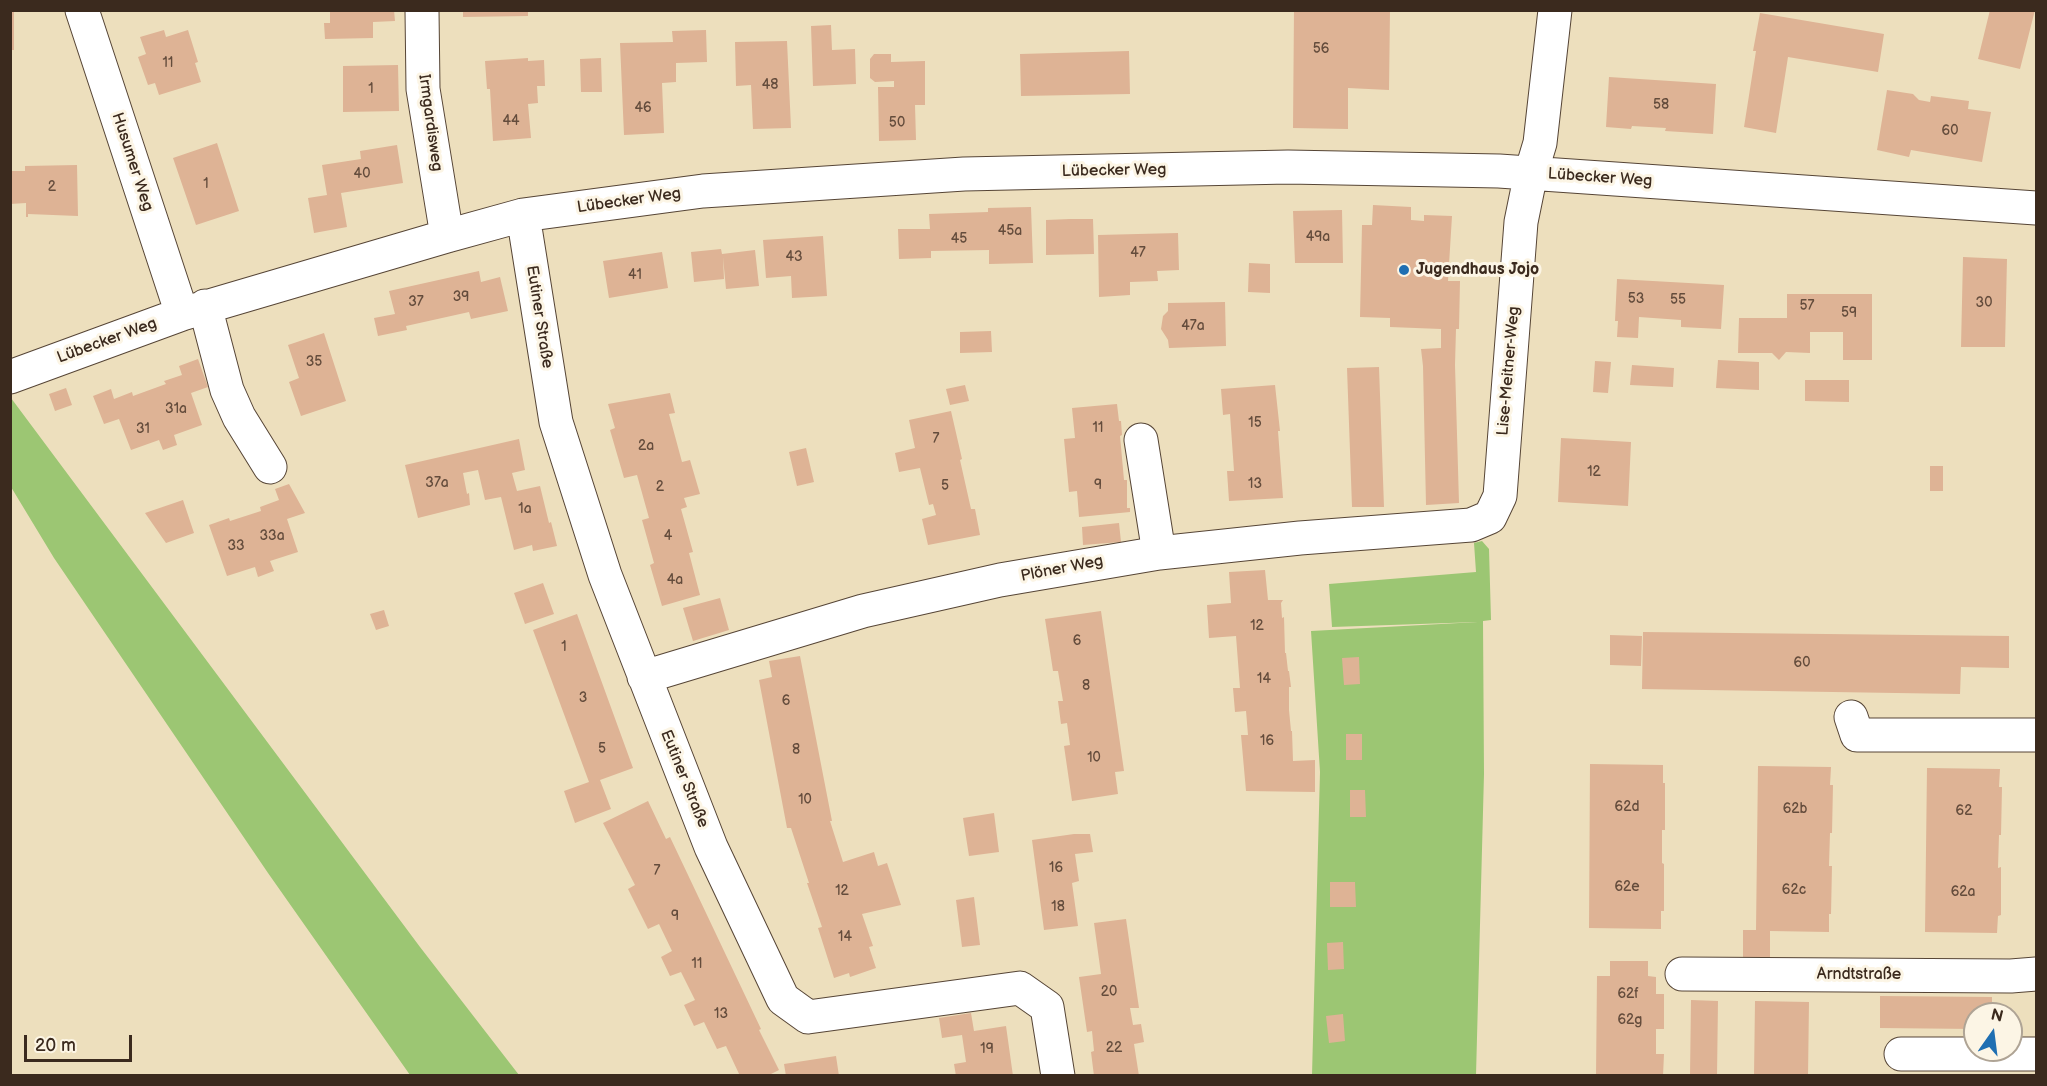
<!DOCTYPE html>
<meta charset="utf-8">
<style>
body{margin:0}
#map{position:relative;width:2047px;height:1086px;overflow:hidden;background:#eddfbd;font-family:"Balsamiq Sans",sans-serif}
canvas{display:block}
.frame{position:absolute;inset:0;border:12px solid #3b2a1e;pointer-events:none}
.north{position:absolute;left:1963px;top:1002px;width:60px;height:60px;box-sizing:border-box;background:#fcf5e5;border:2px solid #afa495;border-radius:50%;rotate:14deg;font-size:16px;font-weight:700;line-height:24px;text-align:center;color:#3b2a1e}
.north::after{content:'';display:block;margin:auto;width:21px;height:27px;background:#1f6fb2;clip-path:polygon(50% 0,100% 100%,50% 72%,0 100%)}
.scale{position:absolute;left:24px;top:1035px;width:108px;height:27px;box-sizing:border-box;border:3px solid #3b2a1e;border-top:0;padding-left:8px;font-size:18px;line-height:21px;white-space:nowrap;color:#3b2a1e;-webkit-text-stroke:4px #fcf5e5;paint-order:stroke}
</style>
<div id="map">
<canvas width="2047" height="1086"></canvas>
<div class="frame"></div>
<div class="north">N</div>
<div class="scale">20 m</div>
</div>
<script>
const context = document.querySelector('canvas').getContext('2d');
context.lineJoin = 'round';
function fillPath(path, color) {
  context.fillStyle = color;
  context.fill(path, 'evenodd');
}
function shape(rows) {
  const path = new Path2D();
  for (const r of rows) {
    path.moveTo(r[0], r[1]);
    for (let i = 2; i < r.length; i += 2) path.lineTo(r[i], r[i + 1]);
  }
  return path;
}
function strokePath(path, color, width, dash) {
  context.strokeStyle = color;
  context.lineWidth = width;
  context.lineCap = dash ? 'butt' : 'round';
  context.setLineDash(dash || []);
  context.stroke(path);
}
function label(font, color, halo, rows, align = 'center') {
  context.font = font + ' "Balsamiq Sans",sans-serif';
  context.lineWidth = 6;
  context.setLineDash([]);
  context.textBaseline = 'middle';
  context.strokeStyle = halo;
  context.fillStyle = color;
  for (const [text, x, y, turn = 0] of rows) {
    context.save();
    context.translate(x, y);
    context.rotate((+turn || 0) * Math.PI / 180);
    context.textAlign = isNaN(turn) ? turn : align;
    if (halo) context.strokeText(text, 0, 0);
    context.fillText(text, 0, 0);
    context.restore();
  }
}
const green = shape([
 [11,398,420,947,519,1075,410,1075,268,873,54,558,11,487],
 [1482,541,1489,549,1491,620,1483,621,1484,774,1476,1075,1312,1075,1320,772,1311,631,1478,622,1332,627,1329,584,1476,572,1474,543]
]);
const building = shape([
 [10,10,14,10,14,50,10,50],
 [330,10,394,10,395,21,373,22,373,38,325,39,324,23,330,23],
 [463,10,528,10,528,16,463,17],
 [1294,10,1390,10,1389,90,1348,88,1348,129,1293,128],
 [1990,10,2035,10,2020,69,1978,59],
 [1760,13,1884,34,1878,72,1788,57,1776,133,1744,127,1756,51,1753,51],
 [831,25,832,50,855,49,856,84,813,86,811,26],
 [164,30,166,37,188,30,198,62,195,63,201,82,159,95,155,83,148,85,138,57,146,54,140,37],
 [706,30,707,62,676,63,676,82,662,83,664,133,624,135,620,43,673,42,672,31],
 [787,41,791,128,753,129,751,85,736,86,735,42],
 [1129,51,1130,94,1021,96,1020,54],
 [874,54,891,54,891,62,925,61,925,105,915,105,916,140,879,141,878,87,894,87,894,81,875,82,870,78,870,59],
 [528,58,528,61,544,60,545,86,537,86,538,103,528,104,531,138,493,141,490,89,487,89,485,61],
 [601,58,602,92,581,92,580,59],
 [398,65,399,111,343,112,343,66],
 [1609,77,1716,84,1713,134,1665,131,1666,128,1632,126,1631,129,1606,127],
 [1887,90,1913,94,1919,100,1930,102,1931,96,1969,101,1968,109,1991,112,1982,162,1911,150,1909,157,1877,150],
 [217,143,239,211,196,225,173,158],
 [397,145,403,183,341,193,347,227,314,233,308,198,327,195,322,165,361,159,360,151],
 [77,165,78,216,28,214,28,217,26,217,26,203,10,204,10,171,25,171,25,166],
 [1373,205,1411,207,1411,220,1424,221,1424,215,1452,216,1448,281,1460,281,1459,329,1456,329,1455,365,1459,503,1426,505,1423,366,1421,349,1441,348,1441,329,1390,327,1390,318,1360,317,1362,225,1372,225],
 [1031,207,1033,263,989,264,989,250,931,251,931,258,899,259,898,229,930,229,929,214,988,212,988,208],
 [1342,210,1343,263,1295,263,1293,211],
 [1070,219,1093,219,1094,254,1046,255,1046,220],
 [1178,233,1179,270,1157,271,1158,281,1130,282,1130,295,1099,297,1098,235],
 [823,236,827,296,792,298,791,276,766,278,763,240],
 [721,249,722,254,755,250,759,286,726,289,723,257,724,279,694,282,691,252],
 [662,252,668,288,609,298,603,261],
 [1963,257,2007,259,2005,347,1961,347],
 [1249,263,1270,264,1270,293,1248,292],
 [479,271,481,282,500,277,508,311,471,319,469,312,406,326,407,330,378,336,374,318,395,314,389,291],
 [1617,279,1724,285,1721,329,1681,327,1681,320,1639,317,1638,338,1617,337,1618,321,1615,321],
 [1787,294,1872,294,1872,360,1843,360,1843,332,1810,332,1810,353,1786,352,1779,360,1772,353,1738,353,1739,318,1787,318],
 [1225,302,1226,346,1169,348,1168,340,1161,329,1163,316,1168,311,1168,303],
 [991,331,992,352,960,353,960,332],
 [324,333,346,401,301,416,289,382,299,378,288,345],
 [198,359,208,387,191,393,202,425,174,435,177,445,163,450,159,440,131,450,119,419,104,424,93,396,111,389,114,399,132,392,133,396,166,384,164,381,182,375,179,366],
 [1718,360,1759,362,1759,390,1716,388],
 [1595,361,1611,362,1608,393,1593,392],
 [1632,365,1674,368,1673,387,1630,385],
 [1379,367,1384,507,1352,507,1347,368],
 [1805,380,1849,380,1849,402,1805,401],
 [965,385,969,401,950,405,946,389],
 [1275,385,1280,431,1278,431,1283,498,1229,501,1227,471,1234,471,1230,414,1223,415,1221,389],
 [66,388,72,405,55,411,49,394],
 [670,393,675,413,669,414,682,462,690,460,700,494,684,498,687,507,681,509,693,552,689,553,700,595,662,606,650,565,654,563,642,520,649,518,637,475,624,478,610,430,615,428,608,404],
 [1117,404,1119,421,1121,421,1122,435,1120,436,1124,480,1127,480,1127,508,1130,508,1130,512,1079,517,1077,491,1069,492,1064,439,1075,438,1072,408],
 [951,411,962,459,960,460,971,509,975,509,980,535,928,545,922,519,936,515,933,504,929,505,920,468,899,472,895,453,915,448,909,420],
 [1561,438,1631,442,1628,506,1558,502],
 [519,439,525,470,512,473,517,491,540,486,549,523,551,522,557,546,533,551,532,545,514,550,501,497,485,500,478,470,463,473,467,494,469,493,470,505,418,518,405,465],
 [806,448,814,482,797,486,789,452],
 [1930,466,1943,466,1943,491,1930,491],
 [289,484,305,513,287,519,298,552,270,561,274,571,258,577,255,567,227,576,209,525,229,518,230,521,261,511,260,507,279,500,275,489],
 [183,500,194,533,166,543,145,513],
 [1119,523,1121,542,1083,545,1082,527],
 [1265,570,1268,600,1283,600,1281,603,1282,618,1284,617,1285,653,1286,653,1288,671,1289,671,1291,687,1289,687,1289,710,1291,731,1292,731,1293,761,1315,760,1315,792,1246,791,1241,735,1248,735,1246,711,1235,712,1233,688,1240,688,1236,636,1209,638,1207,605,1231,603,1229,572],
 [543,583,554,614,525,624,514,593],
 [720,598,729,630,693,641,683,608],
 [384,610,389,626,376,630,370,614],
 [1101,611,1124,771,1115,772,1118,794,1072,801,1064,746,1070,745,1067,723,1061,724,1058,701,1063,701,1058,671,1053,671,1045,619],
 [577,614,633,768,600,780,611,809,575,823,564,791,589,782,533,630],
 [1643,632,2009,636,2009,668,1961,667,1960,694,1642,689],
 [1610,635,1642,636,1641,666,1610,665],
 [800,656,832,821,830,821,843,862,874,852,878,866,887,863,901,905,862,914,873,946,869,947,876,968,850,977,849,973,834,978,818,928,822,927,807,883,809,883,791,828,787,828,759,680,772,677,769,661],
 [1359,657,1360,684,1344,685,1342,658],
 [1346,734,1362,734,1362,760,1346,760],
 [1590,764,1663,765,1663,783,1665,783,1665,830,1662,830,1662,863,1664,864,1664,911,1661,911,1661,929,1589,928],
 [1758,766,1831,767,1830,785,1833,785,1832,833,1830,833,1829,866,1832,866,1831,914,1829,914,1829,932,1770,931,1770,957,1743,957,1743,930,1756,930],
 [1927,768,2000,769,1999,787,2002,787,2001,835,1999,835,1998,868,2001,867,2001,915,1998,916,1997,933,1925,932],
 [1350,790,1365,790,1366,817,1350,817],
 [648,801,666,839,670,837,761,1029,759,1030,779,1070,767,1076,740,1076,726,1046,717,1049,704,1022,694,1026,684,1005,695,1000,681,972,670,976,661,957,672,951,659,924,648,929,628,889,635,885,603,823],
 [994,813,999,852,969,856,963,818],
 [1074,834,1090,834,1093,852,1075,854,1079,881,1072,883,1078,926,1044,930,1032,840],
 [1330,882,1355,882,1356,907,1330,907],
 [974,897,980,945,962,947,956,900],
 [1126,919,1139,1008,1130,1008,1133,1025,1141,1024,1144,1042,1134,1044,1139,1076,1094,1076,1091,1052,1094,1051,1092,1031,1087,1032,1079,977,1101,974,1094,923],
 [1343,942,1344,969,1328,970,1327,943],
 [1610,961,1648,961,1648,976,1656,977,1656,994,1664,994,1664,1029,1656,1029,1656,1054,1664,1054,1663,1076,1596,1076,1597,976,1610,976],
 [1880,996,1992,997,1992,1014,1975,1014,1975,1029,1880,1028],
 [1691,1000,1718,1001,1717,1076,1690,1076],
 [1755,1001,1809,1002,1808,1076,1754,1076],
 [971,1013,974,1031,1006,1026,1013,1076,956,1076,954,1064,966,1062,962,1035,942,1038,939,1018],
 [1343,1014,1345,1041,1329,1043,1326,1016],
 [836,1056,839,1076,786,1076,784,1064]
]);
const minor = shape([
 [82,10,182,314],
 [422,10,423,89,447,236],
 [523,215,556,422,605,575,711,847,783,999,808,1017,1020,988,1047,1007,1058,1076],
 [205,306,227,390,239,417,270,467],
 [10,377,182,314,447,236,523,215,703,191,964,174,1288,167,1499,171,2036,208],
 [1141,440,1159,553],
 [644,677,863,611,1000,580,1159,553,1300,538,1471,525,1490,517,1500,496,1521,222,1531,173,1540,143,1555,10],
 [1851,717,1857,735,2036,735],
 [1682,974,2011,976,2036,974],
 [1901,1054,2036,1054]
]);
const markers = [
 [1404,270,6,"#1f6fb2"]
];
const numberNames = [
 ["56",1321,49],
 ["11",168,63],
 ["48",770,85],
 ["1",371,89],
 ["58",1661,105],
 ["46",643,108],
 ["44",511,121],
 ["50",897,123],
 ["60",1950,131],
 ["40",362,174],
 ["1",206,184],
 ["2",52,187],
 ["45a",1010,231],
 ["49a",1318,237],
 ["45",959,239],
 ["47",1138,253],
 ["43",794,257],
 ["41",635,275],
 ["39",461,297],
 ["53",1636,299],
 ["55",1678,300],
 ["37",416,302],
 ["30",1984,303],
 ["57",1807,306],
 ["59",1849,313],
 ["47a",1193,326],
 ["35",314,362],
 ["31a",176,409],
 ["15",1255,423],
 ["11",1098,428],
 ["31",143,429],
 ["7",936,439],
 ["2a",646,446],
 ["12",1594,472],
 ["37a",437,483],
 ["13",1255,484],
 ["9",1098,485],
 ["5",945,486],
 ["2",660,487],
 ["1a",525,509],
 ["33a",272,536],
 ["4",668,536],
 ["33",236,546],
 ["4a",675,580],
 ["12",1257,626],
 ["6",1077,641],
 ["1",564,647],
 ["60",1802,663],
 ["14",1264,679],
 ["8",1086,686],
 ["3",583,698],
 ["6",786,701],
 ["16",1267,741],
 ["5",602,749],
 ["8",796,750],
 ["10",1094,758],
 ["10",805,800],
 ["62d",1627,807],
 ["62b",1795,809],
 ["62",1964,811],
 ["16",1056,868],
 ["7",657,871],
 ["62e",1627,887],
 ["62c",1794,890],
 ["12",842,891],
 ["62a",1963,892],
 ["18",1058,907],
 ["9",675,916],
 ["14",845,937],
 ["11",697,964],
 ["20",1109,992],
 ["62f",1628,994],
 ["13",721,1014],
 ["62g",1630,1020],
 ["22",1114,1048],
 ["19",987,1049]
];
const streetNames = [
 ["Irmgardisweg",430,123,82],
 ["Husumer Weg",132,162,72],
 ["Lübecker Weg",1114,171,-1],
 ["Lübecker Weg",1600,178,4],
 ["Lübecker Weg",629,201,-8],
 ["Eutiner Straße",539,317,81],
 ["Lübecker Weg",107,341,-20],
 ["Lise-Meitner-Weg",1509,371,-85],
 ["Plöner Weg",1062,569,-11],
 ["Eutiner Straße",684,779,68],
 ["Arndtstraße",1859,975]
];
const poiNames = [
 ["Jugendhaus Jojo",1416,270]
];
fillPath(green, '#9cc673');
fillPath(building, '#deb395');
strokePath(minor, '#564536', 35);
strokePath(minor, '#fff', 33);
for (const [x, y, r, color] of markers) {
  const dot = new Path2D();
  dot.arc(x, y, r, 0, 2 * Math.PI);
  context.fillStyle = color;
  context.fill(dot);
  strokePath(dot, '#fcf5e5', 2);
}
label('14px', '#644c3c', null, numberNames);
label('16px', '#3b2a1e', '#fcf5e5', streetNames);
label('bold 16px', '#3b2a1e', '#fcf5e5', poiNames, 'left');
</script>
